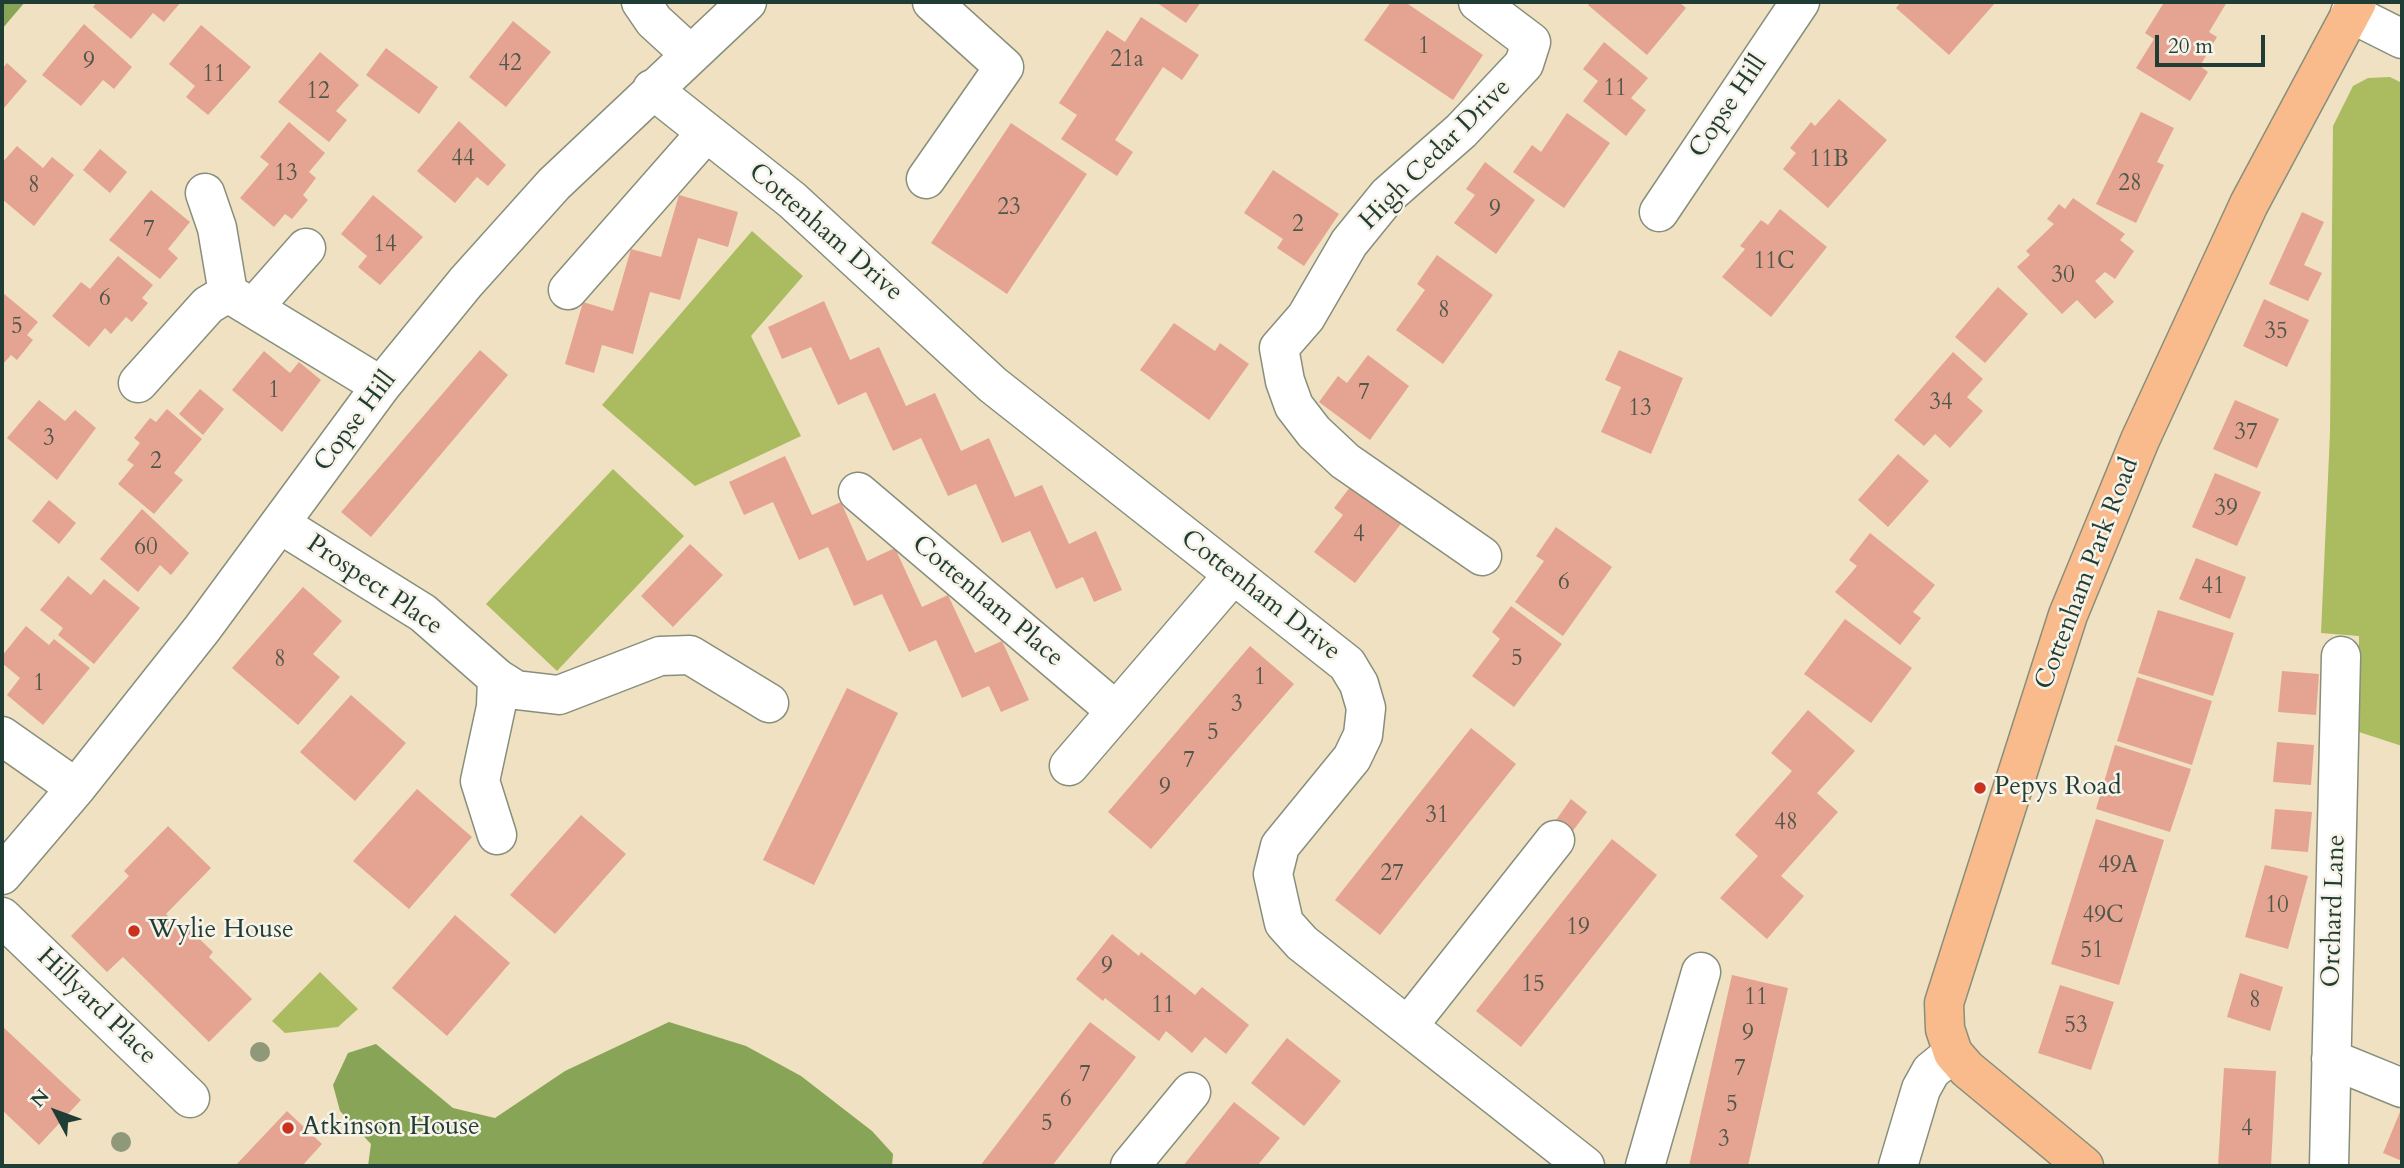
<!DOCTYPE html>
<style>
body{margin:0}
#map{position:relative;width:2404px;height:1168px;overflow:hidden;background:#efe1c2;font-family:Cardo,serif}
canvas{display:block}
.frame{position:absolute;inset:0;border:4px solid #1f3d34;pointer-events:none}
.north{position:absolute;left:21px;top:1077px;width:70px;height:70px;-webkit-text-stroke:5px #f7f3e8;paint-order:stroke;rotate:311deg;font-size:19px;font-weight:700;line-height:28px;text-align:center;color:#1f3d34}
.north::after{content:'';display:block;margin:auto;width:24px;height:32px;background:#1f3d34;clip-path:polygon(50% 0,100% 100%,50% 72%,0 100%)}
.scale{position:absolute;left:2155px;top:35px;width:110px;height:32px;box-sizing:border-box;border:4px solid #1f3d34;border-top:0;padding-left:9px;font-size:21px;line-height:24px;white-space:nowrap;color:#1f3d34;-webkit-text-stroke:5px #f7f3e8;paint-order:stroke}
</style>
<div id="map">
<canvas width="2404" height="1168"></canvas>
<div class="frame"></div>
<div class="north">N</div>
<div class="scale">20 m</div>
</div>
<script>
const context = document.querySelector('canvas').getContext('2d');
context.lineJoin = 'round';
function fillPath(path, color) {
  context.fillStyle = color;
  context.fill(path, 'evenodd');
}
function shape(rows) {
  const path = new Path2D();
  for (const r of rows) {
    path.moveTo(r[0], r[1]);
    for (let i = 2; i < r.length; i += 2) path.lineTo(r[i], r[i + 1]);
  }
  return path;
}
function strokePath(path, color, width, dash) {
  context.strokeStyle = color;
  context.lineWidth = width;
  context.lineCap = dash ? 'butt' : 'round';
  context.setLineDash(dash || []);
  context.stroke(path);
}
function label(font, color, halo, rows, align = 'center') {
  context.font = font + ' Cardo,serif';
  context.lineWidth = 5;
  context.setLineDash([]);
  context.textBaseline = 'middle';
  context.strokeStyle = halo;
  context.fillStyle = color;
  for (const [text, x, y, turn = 0] of rows) {
    context.save();
    context.translate(x, y);
    context.rotate((+turn || 0) * Math.PI / 180);
    context.textAlign = isNaN(turn) ? turn : align;
    if (halo) context.strokeText(text, 0, 0);
    context.fillText(text, 0, 0);
    context.restore();
  }
}
const green = shape([
 [2390,77,2402,83,2402,746,2359,732,2359,636,2321,633,2330,433,2333,126,2353,86,2368,78],
 [752,231,803,276,751,336,801,436,695,486,602,405],
 [613,469,684,536,557,671,486,604],
 [320,972,358,1009,338,1027,285,1033,272,1021]
]);
const forest = shape([
 [2,2,25,2,2,29],
 [669,1022,746,1046,801,1076,872,1131,893,1154,892,1166,368,1166,371,1144,340,1111,333,1085,348,1053,376,1044,453,1108,495,1118,565,1071]
]);
const building = shape([
 [97,2,181,2,164,22,153,13,131,39,93,7],
 [1156,2,1201,2,1186,23],
 [1391,2,1405,2,1483,55,1453,100,1364,40],
 [1591,2,1679,2,1686,8,1647,55,1588,5],
 [1901,2,1996,2,1949,55,1896,8],
 [2160,2,2227,2,2209,32,2217,37,2200,66,2208,72,2190,101,2136,68,2154,39,2145,33,2163,4],
 [1141,17,1199,55,1182,80,1163,67,1115,140,1133,152,1117,176,1061,139,1077,115,1059,103,1107,30,1125,42],
 [513,21,551,52,506,107,469,77],
 [84,24,132,67,114,89,103,80,81,106,42,75],
 [201,25,251,67,208,115,186,97,195,86,169,64],
 [1604,42,1648,78,1631,98,1646,110,1626,136,1583,101,1598,81,1583,69],
 [386,48,438,87,419,114,366,75],
 [320,52,359,85,336,111,347,120,329,142,278,102],
 [7,63,27,81,4,108,2,69],
 [1839,99,1887,140,1828,208,1783,169,1796,153,1790,148,1811,122,1815,126],
 [2141,112,2174,128,2157,162,2164,165,2136,223,2096,204],
 [1567,113,1610,143,1564,208,1513,172,1532,145,1541,152],
 [459,121,506,165,488,186,477,177,455,203,417,171],
 [289,122,325,153,309,172,316,178,303,195,308,200,292,219,285,214,274,227,240,198,269,164,260,157],
 [1011,123,1087,174,1007,294,931,243],
 [17,146,43,168,52,157,74,175,34,226,2,199,2,163],
 [100,149,127,172,110,193,83,170],
 [1485,162,1535,200,1496,254,1454,223,1475,195,1466,189],
 [1273,170,1339,214,1304,266,1277,248,1283,239,1244,213],
 [151,190,190,222,168,249,178,258,160,279,109,240],
 [373,195,423,237,380,285,358,267,367,256,341,234],
 [679,195,738,212,728,247,698,238,680,300,650,292,633,354,602,345,594,373,565,364,583,302,613,311,631,249,661,257],
 [2073,198,2125,234,2120,240,2134,251,2115,279,2105,272,2095,281,2114,302,2095,319,2077,300,2062,314,2017,267,2030,255,2026,251,2054,224,2047,219,2059,204,2065,209],
 [1780,209,1827,247,1771,317,1722,277,1745,249,1740,246,1761,220,1768,225],
 [2302,212,2324,222,2304,265,2322,273,2308,301,2269,284],
 [1437,255,1493,295,1443,364,1396,330,1425,290,1417,284],
 [118,256,153,285,142,298,148,303,132,322,126,317,111,334,105,328,89,347,52,316,81,282,90,289],
 [1998,287,2028,314,1985,363,1955,337],
 [3,293,38,322,27,335,33,340,17,360,11,355,2,365],
 [2264,299,2309,320,2287,367,2243,346],
 [824,301,850,360,879,347,906,406,935,393,961,451,989,438,1015,497,1042,485,1069,544,1096,531,1122,590,1094,602,1083,577,1056,589,1030,531,1002,543,976,484,948,496,921,438,893,451,866,392,838,405,811,347,782,359,768,327],
 [1174,323,1215,351,1220,343,1249,364,1209,420,1140,370],
 [480,350,508,375,371,537,341,512],
 [1619,350,1683,378,1651,454,1601,432,1621,387,1605,380],
 [264,351,290,373,299,362,321,380,282,432,232,390],
 [1953,352,1983,379,1967,397,1983,411,1950,448,1935,434,1924,446,1894,420],
 [1368,355,1409,386,1370,440,1319,402,1338,376,1347,383],
 [200,389,224,409,203,435,179,414],
 [39,400,65,421,75,410,96,428,57,480,7,438],
 [2235,400,2279,419,2257,468,2213,449],
 [167,409,202,439,174,473,183,480,154,514,118,484,134,465,127,460,140,443,134,438,150,418,156,422],
 [1898,454,1929,481,1888,527,1858,500],
 [785,456,812,515,841,502,867,561,895,548,922,607,948,595,975,653,1002,641,1029,700,1001,712,989,686,962,698,936,640,909,652,882,594,854,606,828,547,799,560,773,502,744,515,729,482],
 [2215,473,2261,492,2237,546,2192,527],
 [1354,482,1404,520,1355,583,1314,552,1343,515,1334,508],
 [49,500,76,523,59,544,32,521],
 [142,509,189,553,171,575,160,565,138,592,100,559],
 [1556,527,1612,567,1563,636,1515,602,1544,561,1536,556],
 [1870,533,1935,585,1913,612,1921,618,1900,645,1835,592,1857,566,1849,560],
 [690,544,723,575,673,627,641,596],
 [2196,558,2246,577,2230,619,2179,599],
 [68,576,91,595,104,579,140,608,94,664,58,635,63,628,40,610],
 [303,587,342,621,313,654,340,677,298,725,232,668],
 [1511,606,1562,644,1514,707,1472,676,1500,639,1492,632],
 [2158,610,2234,633,2213,696,2138,673],
 [1845,619,1912,668,1871,723,1804,674],
 [26,626,49,645,54,639,90,668,43,725,7,695,20,678,2,663,2,656],
 [1250,646,1294,684,1151,849,1108,812],
 [2282,671,2319,674,2316,715,2278,712],
 [2137,677,2212,701,2192,765,2117,741],
 [847,688,898,713,814,885,763,860],
 [351,695,406,743,355,801,300,752],
 [1808,710,1855,751,1817,793,1838,812,1781,876,1804,896,1767,939,1720,898,1758,856,1735,835,1792,771,1771,753],
 [1471,728,1516,764,1380,935,1335,900],
 [2277,742,2314,745,2311,785,2273,782],
 [2115,745,2191,769,2170,832,2096,809],
 [417,789,472,837,409,909,353,861],
 [1571,799,1587,812,1572,832,1556,820],
 [2275,809,2312,812,2308,852,2271,849],
 [581,815,626,854,555,934,510,895],
 [2096,819,2164,840,2119,985,2051,964],
 [168,826,211,868,166,914,178,926,182,922,213,952,209,957,252,999,209,1042,123,957,107,972,71,936,129,876,124,871],
 [1612,839,1657,875,1521,1047,1476,1011],
 [2265,865,2308,876,2288,949,2245,937],
 [455,915,510,963,447,1036,392,988],
 [1112,934,1139,956,1141,952,1195,995,1202,987,1249,1025,1226,1054,1205,1037,1192,1053,1166,1031,1159,1041,1105,998,1103,1001,1076,979],
 [2240,973,2283,987,2270,1031,2227,1017],
 [1732,975,1788,988,1764,1095,1748,1166,1689,1166],
 [2060,985,2114,1002,2091,1070,2038,1053],
 [1090,1022,1136,1057,1117,1082,1052,1166,980,1166],
 [2,1026,81,1100,39,1145,2,1110],
 [1287,1038,1341,1081,1304,1126,1251,1083],
 [2224,1068,2276,1071,2271,1166,2218,1166],
 [1234,1102,1280,1138,1257,1166,1183,1166],
 [2402,1107,2402,1161,2383,1153],
 [287,1111,322,1144,302,1166,235,1166]
]);
const minor = shape([
 [641,2,654,21,690,54],
 [1478,2,1531,42,1524,64,1461,131,1388,195,1349,243,1306,317,1279,348,1285,381,1294,406,1314,432,1345,461,1482,556],
 [2350,13,2402,39],
 [652,89,792,200,993,385,1347,664,1359,684,1366,708,1363,735,1352,758,1280,846,1273,874,1284,923,1302,943,1585,1166],
 [926,179,1004,67,932,2],
 [205,193,217,228,228,293,381,386],
 [1659,212,1800,2],
 [568,290,706,133],
 [253,308,306,248],
 [138,383,208,305,228,293],
 [858,492,1116,711],
 [280,524,423,613,497,678,516,690,559,695,660,656,690,655,769,703],
 [2,736,76,788],
 [1069,766,1233,575],
 [497,835,480,781,496,707,497,678],
 [2,875,76,788,202,629,381,386,466,282,554,184,747,2],
 [2,917,190,1098],
 [1408,1026,1555,840],
 [2331,1059,2402,1088],
 [1130,1166,1191,1092],
 [1645,1166,1701,972],
 [1898,1166,1921,1089,1931,1071,1953,1053],
 [2329,1166,2341,656]
]);
const major = shape([
 [2084,1166,1967,1069,1953,1053,1945,1029,1944,1003,2068,615,2140,440,2249,204,2357,2]
]);
const trees = [
 [260,1052],
 [121,1142]
];
const markers = [
 [1980,788,7,"#c8321e"],
 [134,931,7,"#c8321e"],
 [288,1128,7,"#c8321e"]
];
const numberNames = [
 ["1",1424,48],
 ["21a",1127,61],
 ["9",89,63],
 ["42",510,65],
 ["11",214,76],
 ["11",1615,90],
 ["12",318,93],
 ["44",463,160],
 ["11B",1829,161],
 ["13",286,175],
 ["28",2130,185],
 ["8",34,187],
 ["23",1009,209],
 ["9",1495,211],
 ["2",1298,226],
 ["7",149,231],
 ["14",385,246],
 ["11C",1774,263],
 ["30",2063,277],
 ["6",105,300],
 ["8",1444,312],
 ["5",17,328],
 ["35",2276,333],
 ["1",274,392],
 ["7",1364,394],
 ["34",1941,404],
 ["13",1640,410],
 ["37",2246,434],
 ["3",49,440],
 ["2",156,463],
 ["39",2226,510],
 ["4",1359,536],
 ["60",146,549],
 ["6",1564,584],
 ["41",2213,588],
 ["5",1517,660],
 ["8",280,661],
 ["1",1260,679],
 ["1",39,685],
 ["3",1237,706],
 ["5",1213,734],
 ["7",1189,762],
 ["9",1165,789],
 ["31",1437,817],
 ["48",1786,824],
 ["49A",2118,867],
 ["27",1392,875],
 ["10",2277,907],
 ["49C",2103,917],
 ["19",1578,929],
 ["51",2092,952],
 ["9",1107,968],
 ["15",1533,986],
 ["11",1756,999],
 ["8",2255,1002],
 ["11",1163,1007],
 ["53",2076,1027],
 ["9",1748,1035],
 ["7",1740,1070],
 ["7",1085,1076],
 ["6",1066,1101],
 ["5",1732,1106],
 ["5",1047,1125],
 ["4",2247,1130],
 ["3",1724,1141]
];
const streetNames = [
 ["Copse Hill",1729,107,-56],
 ["High Cedar Drive",1436,155,-45],
 ["Cottenham Drive",825,233,41],
 ["Copse Hill",356,422,-53],
 ["Cottenham Park Road",2088,574,-69],
 ["Prospect Place",374,586,34],
 ["Cottenham Drive",1260,596,38],
 ["Cottenham Place",987,602,40],
 ["Orchard Lane",2335,911,-88],
 ["Hillyard Place",96,1007,44]
];
const poiNames = [
 ["Pepys Road",1994,788],
 ["Wylie House",148,931],
 ["Atkinson House",302,1128]
];
fillPath(green, '#abbc60');
fillPath(forest, '#88a456');
fillPath(building, '#e5a491');
strokePath(minor, '#878f7b', 41);
strokePath(major, '#878f7b', 41);
strokePath(minor, '#fff', 38);
strokePath(major, '#fabb8c', 38);
context.fillStyle = '#90987a';
for (const [x, y] of trees) {
  context.beginPath();
  context.arc(x, y, 10, 0, 2 * Math.PI);
  context.fill();
}
for (const [x, y, r, color] of markers) {
  const dot = new Path2D();
  dot.arc(x, y, r, 0, 2 * Math.PI);
  context.fillStyle = color;
  context.fill(dot);
  strokePath(dot, '#f7f3e8', 2.5);
}
label('23px', '#50574b', null, numberNames);
label('26px', '#1f3d34', '#f7f3e8', streetNames);
label('26px', '#1f3d34', '#f7f3e8', poiNames, 'left');
</script>
